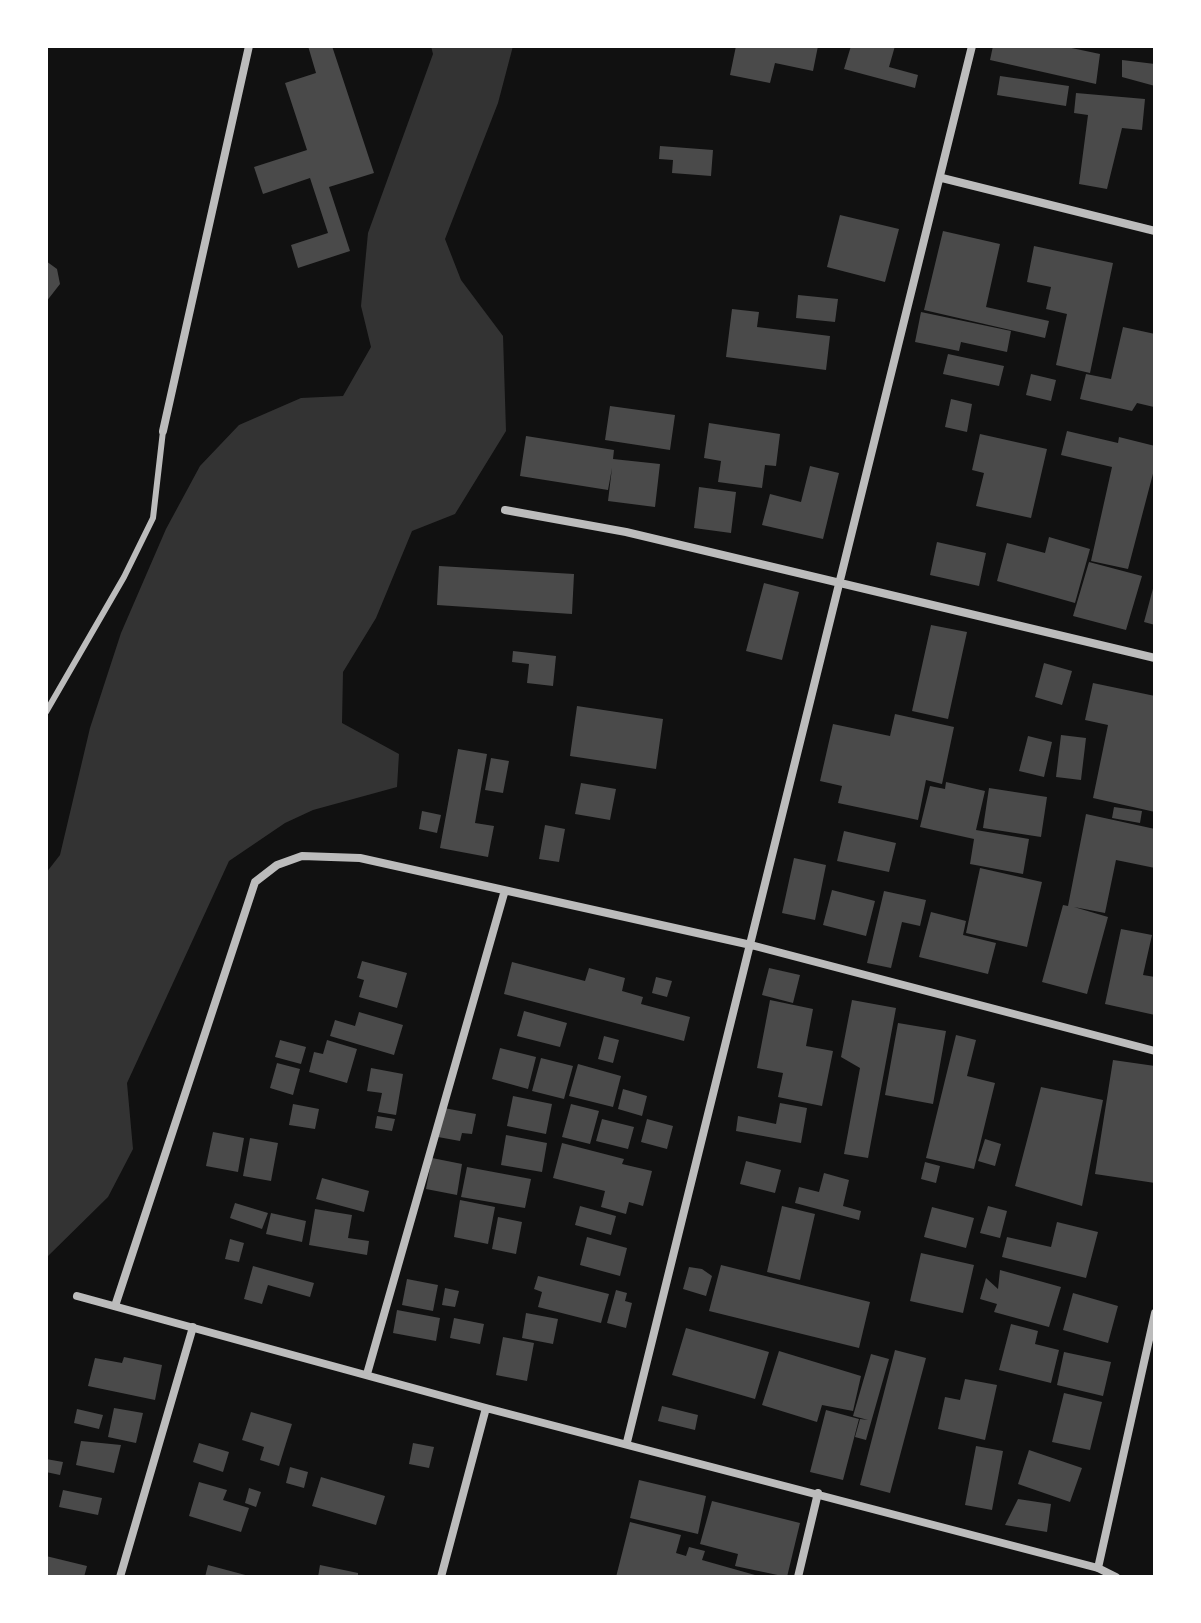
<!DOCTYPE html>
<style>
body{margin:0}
#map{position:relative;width:1201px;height:1623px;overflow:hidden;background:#111;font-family:"Fira Sans Condensed",sans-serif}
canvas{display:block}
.frame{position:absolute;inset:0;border:48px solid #fff;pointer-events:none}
</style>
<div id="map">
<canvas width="1201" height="1623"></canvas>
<div class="frame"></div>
</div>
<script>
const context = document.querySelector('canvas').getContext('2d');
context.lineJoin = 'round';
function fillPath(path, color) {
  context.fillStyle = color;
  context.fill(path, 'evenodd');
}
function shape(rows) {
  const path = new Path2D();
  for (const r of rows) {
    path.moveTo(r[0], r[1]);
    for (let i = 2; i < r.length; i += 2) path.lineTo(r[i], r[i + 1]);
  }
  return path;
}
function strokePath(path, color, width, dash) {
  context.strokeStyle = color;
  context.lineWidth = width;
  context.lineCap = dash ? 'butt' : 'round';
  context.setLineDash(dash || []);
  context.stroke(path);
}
const water = shape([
 [431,46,513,46,498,103,445,239,461,280,503,336,506,431,455,514,412,531,376,618,343,672,342,723,399,754,397,787,313,810,285,823,229,861,127,1083,133,1149,108,1197,46,1258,46,873,60,855,90,728,121,633,166,529,200,466,239,425,301,398,343,396,371,347,361,306,368,233,433,54]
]);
const building = shape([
 [308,46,332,46,374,173,329,187,350,251,298,268,291,245,328,233,310,178,263,194,254,167,307,150,285,83,316,73],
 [736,46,818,46,813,71,775,63,770,83,730,75],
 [851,46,895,46,889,67,918,75,915,88,844,69],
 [993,46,1062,46,1100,54,1096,84,990,60],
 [1122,60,1155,64,1155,86,1122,77],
 [1000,76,1069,86,1066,106,997,95],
 [1076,93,1145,99,1142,130,1122,128,1107,189,1079,184,1088,115,1074,113],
 [660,146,713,150,711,176,672,173,673,160,659,159],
 [840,215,899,229,885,282,827,267],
 [943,231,1000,244,986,307,1049,321,1045,338,924,310],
 [1034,246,1113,263,1090,373,1056,365,1067,314,1046,309,1051,287,1027,282],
 [46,261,57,269,60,284,46,302],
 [798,295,838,299,835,322,796,318],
 [732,309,759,312,757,327,830,336,826,370,726,357],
 [921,312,1011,331,1007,352,961,342,959,351,915,342],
 [1123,327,1155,334,1154,407,1137,403,1132,411,1080,399,1086,374,1111,379],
 [948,354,1004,366,999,386,943,374],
 [1031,374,1056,380,1051,401,1026,395],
 [951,399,972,404,967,432,945,427],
 [610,406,675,415,670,450,605,440],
 [709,423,780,434,776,466,765,465,762,488,718,482,721,461,704,458],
 [1067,431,1118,443,1119,437,1155,446,1155,466,1128,569,1091,561,1112,467,1061,455],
 [980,434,1047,449,1031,518,976,506,984,473,972,470],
 [526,436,614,450,613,459,660,464,655,507,608,501,612,468,608,490,520,476],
 [810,466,839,473,823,539,762,525,770,494,801,502],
 [699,487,736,492,731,533,694,528],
 [1049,537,1090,549,1075,603,997,581,1007,543,1045,553],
 [937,542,986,553,979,586,930,575],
 [1089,562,1142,576,1126,630,1073,616],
 [439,566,574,574,572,614,437,605],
 [1155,581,1155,625,1144,622],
 [764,583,799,592,782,660,746,651],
 [931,625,967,632,948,719,912,711],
 [513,651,556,656,553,686,527,683,529,664,512,662],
 [1044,663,1072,671,1062,705,1035,697],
 [1093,683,1155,696,1155,812,1093,798,1108,725,1085,720],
 [577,706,663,719,656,769,570,756],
 [895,714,954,727,942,784,926,780,918,820,838,803,842,786,820,781,833,724,890,736],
 [1061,735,1086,738,1081,780,1056,777],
 [1028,736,1052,742,1044,777,1019,771],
 [458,749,487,754,475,823,494,826,488,857,440,848],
 [491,758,509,761,503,793,485,790],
 [946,782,985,791,976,830,1029,839,1023,874,970,864,974,839,920,827,930,786,945,789],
 [581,783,616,789,610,820,575,814],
 [989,788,1047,797,1041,837,983,828],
 [1114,807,1142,811,1140,823,1112,818],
 [422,811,441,815,437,833,419,829],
 [1086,814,1155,829,1155,868,1116,860,1105,913,1074,907,1108,917,1087,994,1042,982,1063,905,1068,906],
 [545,825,565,829,559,862,539,859],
 [844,831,896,843,889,872,837,861],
 [794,858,826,865,815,920,782,913],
 [980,868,1042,882,1027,947,966,933],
 [832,890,875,901,866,936,823,925],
 [884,891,926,900,920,926,902,922,891,968,867,963],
 [931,912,966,921,963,935,996,943,988,974,919,957],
 [1121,929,1152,935,1143,975,1155,977,1155,1015,1105,1004],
 [362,961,407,973,397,1008,359,997,364,980,357,978],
 [512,962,585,981,589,968,625,978,622,991,643,997,641,1004,690,1017,684,1041,504,994],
 [769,968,800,975,793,1003,762,995],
 [656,977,672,981,667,997,652,993],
 [770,1000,813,1009,806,1046,833,1051,822,1106,778,1097,783,1073,757,1068],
 [852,1000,896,1008,868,1158,844,1154,860,1068,841,1057],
 [524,1011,567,1023,560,1047,517,1036],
 [359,1012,403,1025,394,1055,330,1036,335,1020,355,1026],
 [898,1023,946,1031,933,1104,885,1095],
 [956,1035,976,1040,967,1076,995,1083,974,1169,926,1158],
 [604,1036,619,1040,613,1063,598,1059],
 [280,1040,306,1047,301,1064,275,1057],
 [327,1040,357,1049,347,1083,309,1072,314,1052,323,1054],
 [500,1048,536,1057,528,1089,492,1079],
 [541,1058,573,1066,564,1099,532,1091],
 [1113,1060,1155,1066,1155,1183,1095,1174],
 [277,1063,300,1069,293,1095,270,1088],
 [578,1064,621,1076,613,1107,569,1096],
 [371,1068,403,1074,396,1115,378,1112,382,1093,367,1091],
 [1041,1087,1103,1100,1082,1206,1015,1186],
 [623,1089,647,1096,642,1116,618,1109],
 [513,1096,552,1104,546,1134,507,1126],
 [780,1103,807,1108,801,1143,736,1131,738,1116,776,1124],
 [293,1104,319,1109,315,1129,289,1125],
 [571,1104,599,1111,590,1144,562,1137],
 [444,1108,476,1114,472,1134,462,1133,460,1141,438,1137],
 [377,1116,395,1119,392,1131,375,1128],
 [602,1119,634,1127,628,1149,596,1141],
 [647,1119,673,1126,667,1149,641,1142],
 [213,1132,244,1138,238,1172,206,1166],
 [506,1135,547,1143,542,1172,501,1165],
 [250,1138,278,1143,271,1181,243,1176],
 [985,1139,1001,1144,995,1166,978,1161],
 [562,1143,624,1159,622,1164,652,1171,643,1206,629,1202,626,1214,601,1207,605,1191,553,1178],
 [432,1158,462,1164,457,1195,426,1189],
 [746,1161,781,1170,775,1193,740,1184],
 [925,1162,940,1166,936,1183,921,1179],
 [467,1167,531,1179,525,1208,461,1197],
 [824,1173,849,1180,843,1206,861,1211,859,1220,795,1203,799,1187,819,1192],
 [322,1178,369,1191,364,1212,316,1199],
 [460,1200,495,1207,488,1244,454,1237],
 [235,1203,268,1213,262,1229,230,1218],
 [580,1206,616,1216,611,1235,575,1225],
 [782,1206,815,1214,800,1280,767,1272],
 [988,1206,1007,1211,1000,1238,980,1233],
 [932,1207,974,1218,966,1248,924,1237],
 [315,1209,352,1215,348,1238,369,1241,367,1255,309,1245],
 [271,1213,306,1221,302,1242,266,1234],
 [498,1217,522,1222,516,1254,492,1249],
 [1057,1222,1098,1232,1086,1278,1002,1257,1007,1237,1051,1247],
 [587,1237,627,1248,620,1276,580,1265],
 [230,1239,244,1243,239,1262,225,1259],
 [921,1253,974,1265,963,1313,910,1301],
 [721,1265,870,1302,859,1348,709,1311],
 [253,1266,314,1283,310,1297,268,1285,262,1304,244,1299],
 [689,1267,702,1269,712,1276,706,1296,683,1289],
 [1000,1270,1061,1287,1049,1327,994,1312,997,1304,980,1299,986,1278,998,1289],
 [538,1276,609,1294,601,1323,538,1307,542,1292,534,1289],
 [407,1279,438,1285,433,1311,402,1305],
 [445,1288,459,1291,455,1307,442,1305],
 [616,1290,627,1293,625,1301,632,1303,626,1328,607,1323],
 [1073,1293,1118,1306,1108,1343,1063,1330],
 [397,1310,440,1318,436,1341,393,1333],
 [526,1313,558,1319,553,1344,522,1338],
 [454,1318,484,1324,480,1344,450,1338],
 [1011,1324,1038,1331,1035,1344,1059,1350,1051,1383,999,1370],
 [686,1328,769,1352,755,1399,672,1375],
 [503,1337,534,1343,527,1381,496,1375],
 [895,1350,926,1358,890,1493,860,1485],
 [779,1351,861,1376,853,1411,822,1405,817,1422,762,1405],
 [1064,1352,1111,1362,1103,1396,1057,1385],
 [871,1354,889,1359,866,1440,855,1437,860,1419,868,1420,853,1416],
 [124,1357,162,1365,155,1400,88,1386,95,1358,122,1363],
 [965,1379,997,1385,985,1440,938,1429,945,1397,960,1400],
 [1064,1393,1102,1402,1090,1450,1052,1442],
 [662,1406,698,1415,695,1430,658,1421],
 [114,1408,143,1413,136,1443,108,1437],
 [77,1409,103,1415,99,1429,74,1423],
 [826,1410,859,1419,843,1480,810,1472],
 [251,1412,292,1424,279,1466,260,1460,264,1447,242,1440],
 [81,1441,121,1445,114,1473,76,1465],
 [199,1443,229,1452,223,1472,193,1462],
 [413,1443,434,1447,429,1468,409,1464],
 [976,1446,1003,1451,992,1510,965,1505],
 [1029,1450,1082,1468,1070,1502,1018,1484],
 [46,1459,63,1462,60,1475,46,1472],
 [290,1467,308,1472,304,1488,286,1483],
 [321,1477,385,1496,376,1525,312,1506],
 [639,1480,706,1496,698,1534,630,1518],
 [199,1482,227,1490,223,1500,249,1508,241,1532,189,1516],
 [249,1488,261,1492,256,1507,245,1503],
 [63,1490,102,1498,98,1515,59,1507],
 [1018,1499,1051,1504,1047,1532,1005,1525],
 [712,1501,800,1523,787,1577,735,1566,738,1554,700,1544],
 [630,1522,681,1535,676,1553,686,1556,689,1547,705,1551,702,1560,762,1577,616,1577],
 [46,1556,87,1566,84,1577,46,1577],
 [208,1565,249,1576,249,1577,205,1577],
 [320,1565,358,1573,358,1577,318,1577]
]);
const service = shape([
 [46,712,124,577,153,518,163,431]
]);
const minor = shape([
 [942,178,1155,231],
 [163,431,249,46],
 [505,510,626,532,1155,658],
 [77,1296,486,1408,1098,1568,1116,1577],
 [115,1306,255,882,277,865,302,856,360,858,751,945,1155,1051],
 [367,1374,505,890],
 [627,1442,972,46],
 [1098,1568,1155,1313],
 [120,1577,193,1327],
 [441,1577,486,1408],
 [798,1577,818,1493]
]);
fillPath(water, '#333');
fillPath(building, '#4a4a4a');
strokePath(service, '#bcbcbc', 6);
strokePath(minor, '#bcbcbc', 8);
</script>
